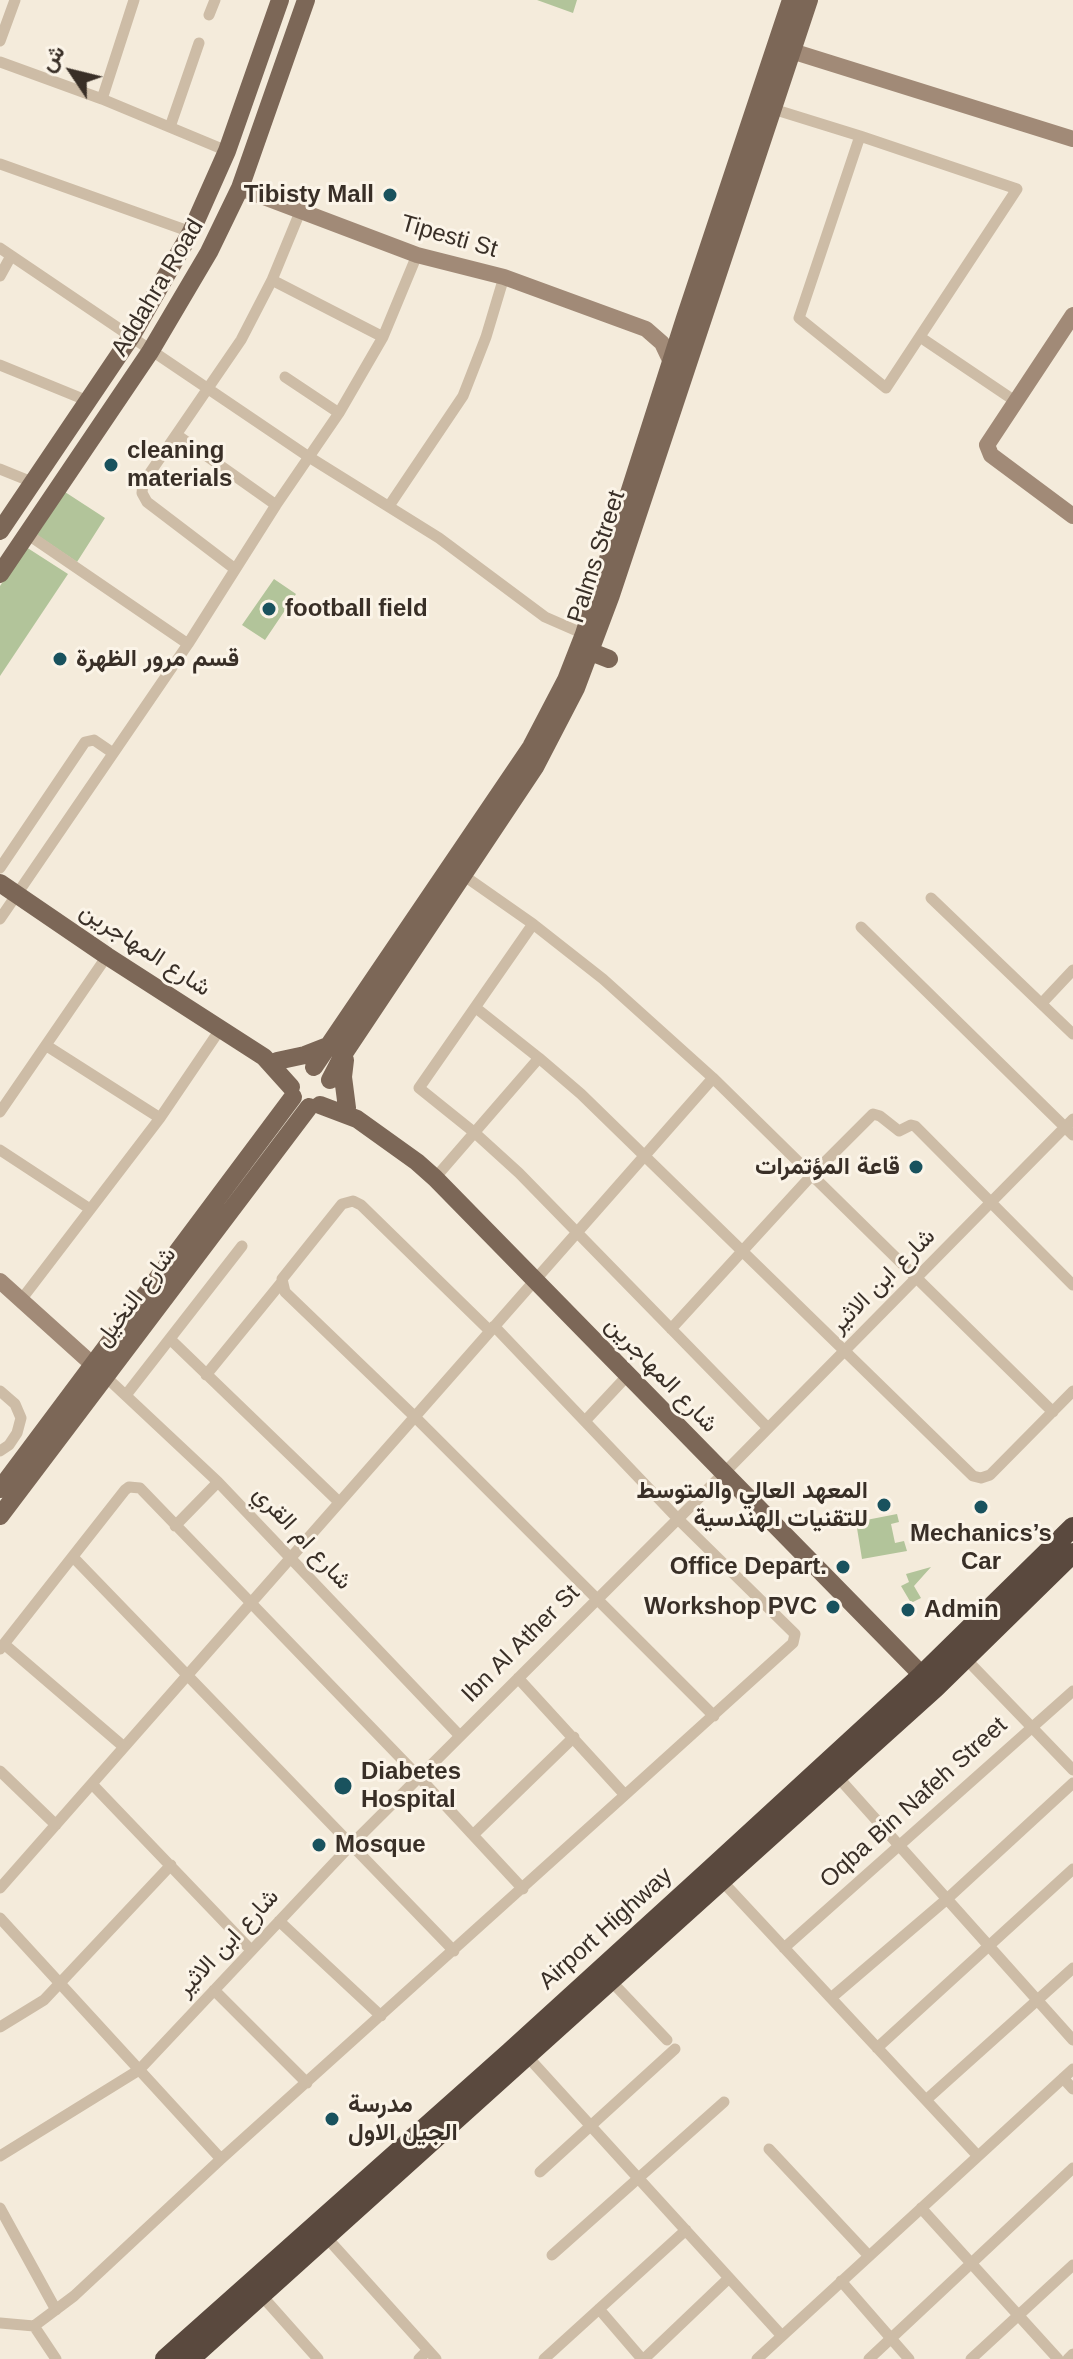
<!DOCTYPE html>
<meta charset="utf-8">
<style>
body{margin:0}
#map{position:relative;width:1073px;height:2359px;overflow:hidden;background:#f4ebdb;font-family:Arial,Vazirmatn,sans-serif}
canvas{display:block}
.north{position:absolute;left:32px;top:32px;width:80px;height:80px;-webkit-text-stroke:6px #fbf4e8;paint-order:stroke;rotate:305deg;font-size:22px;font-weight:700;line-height:32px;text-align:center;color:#392f27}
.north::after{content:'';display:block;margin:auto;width:28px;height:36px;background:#392f27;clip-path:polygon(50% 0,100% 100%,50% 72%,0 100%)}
</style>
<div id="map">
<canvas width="1073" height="2359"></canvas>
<div class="north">ش</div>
</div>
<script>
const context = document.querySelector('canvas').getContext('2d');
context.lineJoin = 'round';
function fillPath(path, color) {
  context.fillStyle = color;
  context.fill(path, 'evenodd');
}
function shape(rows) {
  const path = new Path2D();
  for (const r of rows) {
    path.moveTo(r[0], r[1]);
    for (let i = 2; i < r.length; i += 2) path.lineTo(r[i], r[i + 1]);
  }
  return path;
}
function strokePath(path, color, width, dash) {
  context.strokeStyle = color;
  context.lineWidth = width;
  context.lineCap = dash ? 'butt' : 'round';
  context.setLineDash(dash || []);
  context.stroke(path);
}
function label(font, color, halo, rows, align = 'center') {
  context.font = font + ' Arial,Vazirmatn,sans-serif';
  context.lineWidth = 6;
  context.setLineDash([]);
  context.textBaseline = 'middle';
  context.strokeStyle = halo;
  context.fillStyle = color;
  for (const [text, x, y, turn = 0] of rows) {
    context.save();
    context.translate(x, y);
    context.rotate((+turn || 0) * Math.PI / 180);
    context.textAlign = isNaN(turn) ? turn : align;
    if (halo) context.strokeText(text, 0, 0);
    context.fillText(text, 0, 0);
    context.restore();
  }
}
const green = shape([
 [537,0,577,0,573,13],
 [65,492,105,518,77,562,37,535],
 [26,547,68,574,0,676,0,586],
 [274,579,296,594,265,640,242,625],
 [897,1514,899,1522,891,1524,895,1543,904,1541,907,1551,862,1559,856,1522],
 [931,1567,914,1586,921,1598,911,1603,901,1586,909,1582,906,1574]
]);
const street = shape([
 [209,15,215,0],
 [0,41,15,0],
 [0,62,102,99,227,151],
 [102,99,134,0],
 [773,109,860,136,799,318,886,388,1017,189,860,136],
 [170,127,199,43],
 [0,164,191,232],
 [0,248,309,457,439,538,545,617,584,634],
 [0,276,11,256],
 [272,280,383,337],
 [920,337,1015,401],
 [0,365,88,401],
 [285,377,339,413],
 [177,435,276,505],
 [0,469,32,482],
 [389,506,463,396,486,337,504,277],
 [27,534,188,644],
 [235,569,147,502,142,493,143,483,241,340,272,280,300,212],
 [0,868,85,742,94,740,113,753],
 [463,875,533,924,603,979,713,1078,1053,1412],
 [931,898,1073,1034],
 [0,919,188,644,276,505,339,413,383,337,417,255],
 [533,924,419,1088,475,1133,519,1173,768,1428],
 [861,927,1073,1135],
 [1042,1003,1073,970],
 [47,1046,160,1118],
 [539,1058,581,1094,973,1476,981,1478,990,1475,1073,1391],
 [0,1112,107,956],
 [0,1150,90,1209],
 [435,1178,539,1058,476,1008],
 [21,1300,160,1118,221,1028],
 [494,1326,678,1519,795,1634,793,1643,625,1795],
 [671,1329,812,1175,873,1114,880,1116,899,1131,911,1125,915,1126,1073,1285],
 [490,1331,361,1205,353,1201,342,1204,282,1279,285,1292,414,1416,714,1716],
 [171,1340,339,1502],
 [206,1375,281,1283],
 [106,1377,218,1482,460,1736],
 [0,1391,15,1404,21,1418,17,1433,9,1445,0,1451],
 [126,1395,242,1246],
 [585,1421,628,1375],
 [175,1526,218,1482],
 [73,1557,454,1951],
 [4,1644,124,1747],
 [0,1649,125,1490,129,1487,140,1488,419,1777,523,1889],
 [966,1659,1073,1770],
 [0,1771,56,1825],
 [837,1776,1073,2040],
 [92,1784,251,1950],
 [474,1834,574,1737],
 [722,1881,977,2155],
 [0,1888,713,1078],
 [0,1918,221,2159],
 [279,1921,381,2016],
 [784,1948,1073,1691],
 [611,1981,667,2040],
 [214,1990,307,2083],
 [831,1998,947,1899,1073,1783],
 [0,2027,44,2000,171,1865],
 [877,2048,1073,1869],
 [527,2056,782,2336],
 [1063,2078,1073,2089],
 [926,2100,1073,1968],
 [769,2149,869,2256],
 [0,2156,139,2070,350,1846,724,1473,1073,1119],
 [540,2172,675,2049],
 [0,2208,56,2310],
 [921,2208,1058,2359],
 [327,2238,436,2359],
 [552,2255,724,2102],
 [841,2281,909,2359],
 [262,2296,318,2359],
 [599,2309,642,2359],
 [0,2323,34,2326,74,2296,221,2159,625,1795,518,1678],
 [34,2326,56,2359],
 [419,2359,428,2350],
 [544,2359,686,2230],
 [644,2359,729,2278],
 [757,2359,1073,2069],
 [869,2359,1073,2168],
 [971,2359,1073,2265],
 [1068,2359,1073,2354]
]);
const secondary = shape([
 [782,48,1073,139],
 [240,188,417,255,504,277,646,329,662,343,671,362],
 [1073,315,987,445,991,455,1073,516],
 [0,1281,102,1373]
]);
const primary = shape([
 [0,531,131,337,191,232,227,151,280,0],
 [0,574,150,352,209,252,240,188,306,0],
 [581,648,609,659],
 [0,883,107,956,264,1057,291,1087],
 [345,1060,343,1077,347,1108],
 [277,1061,305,1055,328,1046],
 [314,1067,531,747,566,680,584,634,685,318,791,0],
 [330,1080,343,1055,535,767,576,688,611,595,809,0],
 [320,1105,357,1119,417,1162,435,1178,922,1675],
 [0,1489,293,1097],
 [0,1516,309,1107]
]);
const highway = shape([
 [165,2359,510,2052,711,1869,922,1675,1073,1527],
 [190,2359,935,1688,1073,1553]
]);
const markers = [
 [390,195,8,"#19525e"],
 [111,465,8,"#19525e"],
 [269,609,8,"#19525e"],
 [60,659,8,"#19525e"],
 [916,1167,8,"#19525e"],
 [884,1505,8,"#19525e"],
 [981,1507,8,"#19525e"],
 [843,1567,8,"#19525e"],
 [833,1607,8,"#19525e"],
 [908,1610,8,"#19525e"],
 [343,1786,10,"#19525e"],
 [319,1845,8,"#19525e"],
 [332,2119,8,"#19525e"]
];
const poiNames = [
 ["Tibisty Mall",374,195,"right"],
 ["cleaning",127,451],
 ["materials",127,479],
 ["football field",285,609],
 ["قسم مرور الظهرة",76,659],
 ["قاعة المؤتمرات",900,1167,"right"],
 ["المعهد العالي والمتوسط",868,1491,"right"],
 ["للتقنيات الهندسية",868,1519,"right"],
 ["Mechanics’s",981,1534,"center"],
 ["Car",981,1562,"center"],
 ["Office Depart.",827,1567,"right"],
 ["Workshop PVC",817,1607,"right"],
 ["Admin",924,1610],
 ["Diabetes",361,1772],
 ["Hospital",361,1800],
 ["Mosque",335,1845],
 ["مدرسة",348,2105],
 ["الجيل الاول",348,2133]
];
const streetNames = [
 ["Tipesti St",449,237,16],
 ["Addahra Road",158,288,-59],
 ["Palms Street",597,557,-72],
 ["شارع المهاجرين",145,950,33],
 ["شارع ابن الاثير",883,1281,-45],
 ["شارع النخيل",136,1297,-53],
 ["شارع المهاجرين",661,1375,46],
 ["شارع ام القري",302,1538,47],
 ["Ibn Al Ather St",521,1644,-45],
 ["Oqba Bin Nafeh Street",914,1803,-42],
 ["Airport Highway",606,1929,-42],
 ["شارع ابن الاثير",228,1943,-47]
];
fillPath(green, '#b2c49a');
strokePath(street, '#cdbca6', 11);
strokePath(secondary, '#a18a77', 16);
strokePath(primary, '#7c6757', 18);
strokePath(highway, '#5a493e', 20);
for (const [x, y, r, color] of markers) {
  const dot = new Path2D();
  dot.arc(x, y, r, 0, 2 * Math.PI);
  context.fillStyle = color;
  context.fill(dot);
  strokePath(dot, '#fbf4e8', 3);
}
label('bold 24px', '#392f27', '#fbf4e8', poiNames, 'left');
label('24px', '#392f27', '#fbf4e8', streetNames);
</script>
